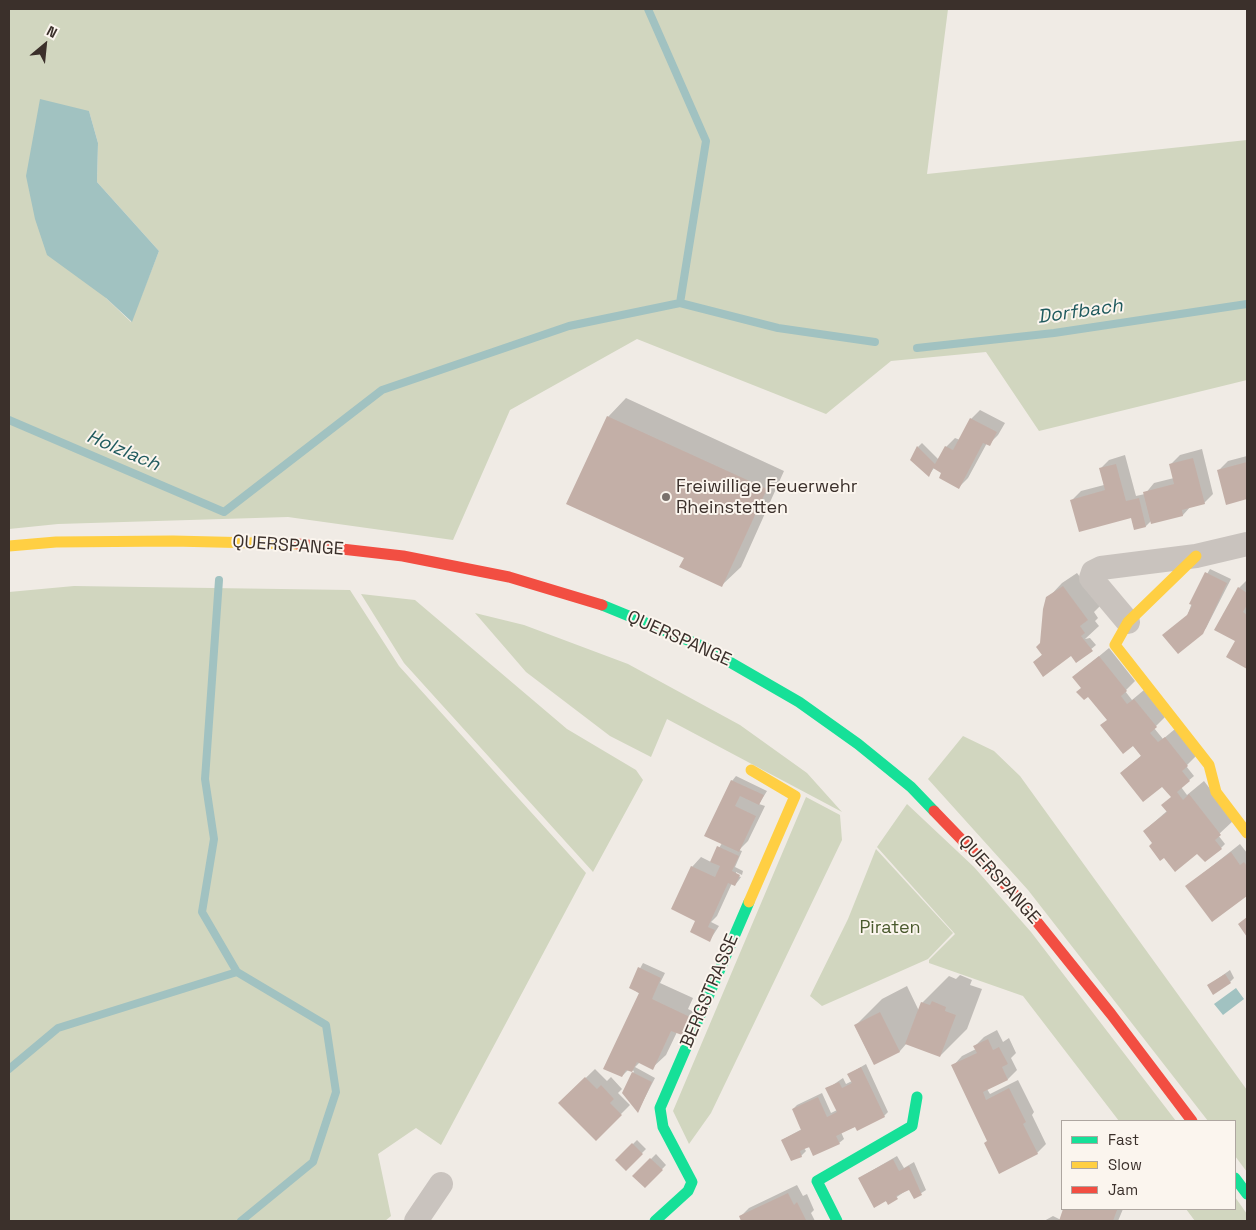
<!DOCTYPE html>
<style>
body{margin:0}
#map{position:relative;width:1256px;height:1230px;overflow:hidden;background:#f0ebe5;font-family:"Space Grotesk",sans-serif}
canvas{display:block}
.frame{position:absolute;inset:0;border:10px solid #3b302b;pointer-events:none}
.legend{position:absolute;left:1061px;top:1120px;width:175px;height:90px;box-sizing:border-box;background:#fbf5ee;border:1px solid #aea6a0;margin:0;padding:6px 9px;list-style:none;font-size:15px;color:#3b302b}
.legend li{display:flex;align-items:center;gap:10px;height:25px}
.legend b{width:25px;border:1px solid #aea6a0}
.north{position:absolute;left:20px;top:20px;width:50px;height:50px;-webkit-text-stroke:4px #fbf5ee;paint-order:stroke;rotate:28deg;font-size:14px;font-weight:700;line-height:20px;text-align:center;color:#3b302b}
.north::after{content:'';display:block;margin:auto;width:18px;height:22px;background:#3b302b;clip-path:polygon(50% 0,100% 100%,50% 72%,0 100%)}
</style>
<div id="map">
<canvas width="1256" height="1230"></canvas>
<div class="frame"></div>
<ul class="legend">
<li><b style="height:6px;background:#16e098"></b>Fast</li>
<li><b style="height:6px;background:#ffcf43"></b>Slow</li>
<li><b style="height:6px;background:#f24e42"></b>Jam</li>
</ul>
<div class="north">N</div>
</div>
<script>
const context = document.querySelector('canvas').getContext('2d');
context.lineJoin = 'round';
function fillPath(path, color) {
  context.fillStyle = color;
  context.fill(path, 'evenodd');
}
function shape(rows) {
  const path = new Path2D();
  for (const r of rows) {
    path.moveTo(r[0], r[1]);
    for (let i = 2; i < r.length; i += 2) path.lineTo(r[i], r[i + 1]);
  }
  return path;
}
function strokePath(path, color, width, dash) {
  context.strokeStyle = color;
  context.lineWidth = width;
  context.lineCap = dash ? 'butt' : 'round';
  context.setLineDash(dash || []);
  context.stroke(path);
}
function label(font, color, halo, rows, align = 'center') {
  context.font = font + ' "Space Grotesk",sans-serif';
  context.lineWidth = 4;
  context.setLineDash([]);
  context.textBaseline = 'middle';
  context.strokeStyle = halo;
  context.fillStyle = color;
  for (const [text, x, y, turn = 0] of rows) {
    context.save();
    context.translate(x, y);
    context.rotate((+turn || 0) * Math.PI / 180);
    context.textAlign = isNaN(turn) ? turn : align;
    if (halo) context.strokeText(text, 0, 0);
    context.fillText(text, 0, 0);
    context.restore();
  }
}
const green = shape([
 [9,9,948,9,927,174,1247,140,1247,380,1039,431,986,352,891,361,826,414,637,339,510,410,453,540,288,517,58,524,9,529],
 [89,111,98,143,97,182,159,251,131,322,106,298],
 [74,586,350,590,399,666,586,873,441,1145,416,1128,378,1154,391,1216,385,1221,9,1221,9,592],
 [361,594,415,600,567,729,636,770,643,780,593,872,404,663],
 [475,613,524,625,628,664,740,725,807,773,842,812,667,719,651,757,610,736,526,672],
 [963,736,994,751,1020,776,1247,1090,1247,1172,1235,1156,1235,1121,1208,1121,1028,890,928,779],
 [806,797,840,815,842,840,711,1113,689,1144,673,1111],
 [907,804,974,867,1031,932,1176,1121,1119,1121,1023,996,929,963,929,960,955,934,877,847],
 [876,849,953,933,928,959,822,1006,810,996,848,919],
 [1235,1197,1247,1214,1247,1221,1195,1221,1186,1209,1235,1209]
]);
const water = shape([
 [40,99,89,111,98,143,97,182,159,251,132,322,106,298,47,255,35,219,26,176],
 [1236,988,1244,999,1223,1015,1214,1004]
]);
const shadow = shape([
 [626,398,784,471,741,567,722,585,685,557,608,417],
 [980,410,1005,423,998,435,989,444,987,443,968,478,959,487,943,472,934,468,929,475,918,447,922,443,939,460,946,447,955,438,960,440,971,419],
 [1202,449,1213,494,1204,503,1191,506,1183,515,1152,522,1152,520,1146,526,1135,529,1132,517,1072,500,1081,491,1104,485,1100,469,1109,460,1125,455,1136,496,1145,494,1154,483,1174,478,1171,464,1180,455],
 [1247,456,1247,498,1227,503,1218,471,1228,461],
 [1210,569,1231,579,1206,628,1202,633,1188,614,1195,594],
 [1077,573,1101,605,1094,612,1098,618,1095,621,1099,626,1085,639,1090,638,1096,645,1077,661,1072,654,1034,662,1043,654,1041,643,1048,598,1062,583],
 [1247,580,1247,668,1228,657,1237,641,1239,588],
 [1109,648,1135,681,1125,691,1132,700,1144,690,1165,717,1154,728,1163,739,1175,729,1196,756,1186,766,1194,776,1181,787,1187,795,1204,781,1234,820,1218,835,1225,844,1221,848,1198,852,1154,843,1144,831,1167,811,1172,796,1164,787,1121,773,1142,755,1108,720,1074,677],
 [736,776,767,791,759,804,765,806,748,841,739,850,742,851,735,867,743,871,742,875,736,872,736,875,741,877,739,880,735,885,732,883,717,916,711,922,719,926,710,940,697,920,692,867,701,857,711,862,722,843,732,781],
 [1240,844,1247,853,1247,894,1212,920,1187,886],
 [643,963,665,973,660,983,693,998,688,1009,694,1012,677,1032,666,1055,652,1068,640,1062,635,1067,655,1078,638,1111,624,1092,634,1071,629,1069,622,1076,640,994,630,987],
 [1230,970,1234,978,1230,982,1209,985],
 [960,975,972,980,970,985,982,989,967,1029,940,1056,907,1043,900,1051,874,1064,855,1026,882,999,907,986,919,1011,922,1003,949,976,956,979],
 [997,1030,1003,1042,1009,1038,1016,1053,1011,1058,1017,1070,1008,1079,987,1089,990,1094,1018,1080,1034,1112,1032,1115,1046,1144,1037,1153,988,1141,953,1066,962,1056,976,1049,975,1046,984,1037],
 [866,1064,888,1112,884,1116,841,1132,844,1139,839,1143,804,1148,806,1151,801,1156,782,1140,802,1129,793,1109,797,1105,822,1093,831,1113,837,1110,827,1089,843,1078,846,1084,852,1081,849,1074],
 [595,1069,607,1081,611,1077,622,1089,618,1093,630,1105,596,1139,560,1103],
 [637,1140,646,1149,626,1169,617,1160],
 [656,1154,666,1165,645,1187,634,1176],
 [897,1156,904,1168,914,1162,926,1190,915,1197,910,1188,888,1203,859,1178],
 [797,1185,803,1196,807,1194,814,1210,811,1213,815,1221,742,1221,740,1217,749,1208],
 [1065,1209,1123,1209,1118,1221,1044,1221,1053,1216,1061,1220]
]);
const stream = shape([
 [648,9,706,141,680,303],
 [917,348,1054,333,1247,304],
 [9,420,224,512,382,390,569,326,680,303,778,328,875,342],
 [219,580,205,779,214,839,202,912,237,972,326,1025,336,1092,313,1162,241,1221],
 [9,1069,58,1028,237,972]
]);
const building = shape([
 [607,416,767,489,722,587,679,567,684,558,566,504],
 [970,418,997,432,990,446,983,443,959,489,939,478,941,473,933,468,929,477,910,460,917,446,935,464,945,446,953,450],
 [1193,458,1205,504,1182,510,1183,516,1151,524,1143,492,1174,484,1169,464],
 [1247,462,1247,499,1226,505,1217,470],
 [1116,464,1126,501,1139,498,1146,527,1134,530,1131,518,1079,532,1070,500,1105,490,1099,468],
 [1205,572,1227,583,1203,634,1178,654,1162,635,1187,615,1192,605,1189,604],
 [1063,586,1088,620,1080,626,1085,633,1081,636,1093,651,1076,663,1071,656,1043,677,1033,662,1042,655,1036,647,1040,643,1043,609,1046,597],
 [1238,587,1247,593,1247,605,1243,612,1247,615,1247,669,1226,657,1235,641,1214,630],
 [1099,656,1127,691,1121,696,1127,704,1134,699,1157,727,1150,733,1158,742,1165,737,1188,766,1182,771,1190,781,1177,792,1183,800,1189,794,1221,835,1215,840,1222,849,1205,862,1197,854,1175,872,1164,858,1160,861,1149,846,1152,843,1143,831,1167,812,1161,805,1171,797,1162,787,1143,802,1120,773,1141,756,1133,746,1123,754,1100,725,1107,720,1088,697,1084,700,1076,692,1081,688,1072,677],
 [731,780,764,795,759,805,740,796,735,806,756,816,739,852,704,836],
 [717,846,739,856,732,871,740,875,735,886,728,883,708,927,715,930,710,942,690,932,695,921,671,909,691,866,715,877,720,866,710,862],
 [1231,852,1240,865,1244,862,1247,866,1247,896,1212,922,1185,886],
 [1247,917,1247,937,1238,924],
 [638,967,661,978,652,999,690,1017,682,1035,671,1031,653,1070,637,1062,632,1072,626,1070,622,1077,603,1069,639,993,629,988],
 [1225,974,1231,983,1213,995,1207,985],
 [932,1001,946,1007,945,1011,956,1015,940,1057,905,1044,921,1002,930,1005],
 [880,1012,900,1052,874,1065,854,1025],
 [988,1039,993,1050,999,1047,1008,1064,1002,1067,1008,1080,983,1092,986,1100,1009,1088,1026,1122,1023,1124,1038,1154,999,1174,984,1143,987,1141,951,1065,977,1053,973,1046],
 [861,1067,885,1117,857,1131,855,1127,836,1136,840,1144,813,1156,809,1147,800,1151,802,1157,791,1161,781,1140,801,1130,792,1109,818,1097,827,1117,837,1112,825,1088,839,1082,842,1088,852,1083,847,1074],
 [632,1072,652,1082,638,1113,622,1093],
 [585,1077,597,1089,601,1085,614,1099,610,1103,622,1115,596,1141,558,1103],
 [632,1143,643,1154,626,1171,615,1160],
 [650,1158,663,1170,645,1188,632,1176],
 [893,1159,899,1171,909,1166,922,1195,914,1199,909,1190,896,1196,898,1199,888,1205,886,1201,874,1208,858,1178],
 [788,1193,794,1205,797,1202,806,1220,741,1221,739,1216],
 [1063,1209,1112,1209,1117,1210,1113,1221,1059,1221]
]);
const street = shape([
 [1128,622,1091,578,1093,572,1101,568,1196,556,1247,544],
 [416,1221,441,1184]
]);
const fast = shape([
 [602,605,702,646,799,702,858,744,911,787,934,811],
 [1235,1178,1247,1194],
 [655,1221,688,1191,692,1182,663,1127,660,1108,749,902],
 [837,1221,817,1181,912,1126,917,1097]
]);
const slow = shape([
 [9,546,56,542,173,541,298,544],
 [1196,556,1128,622,1115,645,1209,765,1216,792,1247,833],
 [749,902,795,796,751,770]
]);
const jam = shape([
 [298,544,403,556,509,577,602,605],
 [934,811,1017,897,1111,1014,1192,1121]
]);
const markers = [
 [666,497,5,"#7a716c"]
];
const poiNames = [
 ["Freiwillige Feuerwehr",676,487],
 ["Rheinstetten",676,508]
];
const streetNames = [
 ["QUERSPANGE",288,546,4],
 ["QUERSPANGE",679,639,24],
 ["QUERSPANGE",999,880,48],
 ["BERGSTRASSE",710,991,-67]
];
const parkNames = [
 ["Piraten",890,928]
];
const waterNames = [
 ["Dorfbach",1080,312,-8],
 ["Holzlach",123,451,23]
];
fillPath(green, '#d1d6bf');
fillPath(water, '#a1c2c1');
fillPath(shadow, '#0003');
strokePath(stream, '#a1c2c1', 8);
fillPath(building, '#c3afa7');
strokePath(street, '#c9c3be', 24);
strokePath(fast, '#16e098', 11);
strokePath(slow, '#ffcf43', 11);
strokePath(jam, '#f24e42', 11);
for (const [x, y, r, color] of markers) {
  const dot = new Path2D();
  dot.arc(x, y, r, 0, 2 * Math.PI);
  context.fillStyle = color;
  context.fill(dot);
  strokePath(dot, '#fbf5ee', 2);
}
label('18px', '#3b302b', '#fbf5ee', poiNames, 'left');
label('18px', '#3b302b', '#fbf5ee', streetNames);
label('18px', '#4a5a2e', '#fbf5ee', parkNames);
label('italic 19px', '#1f5a5e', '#fbf5ee', waterNames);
</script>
